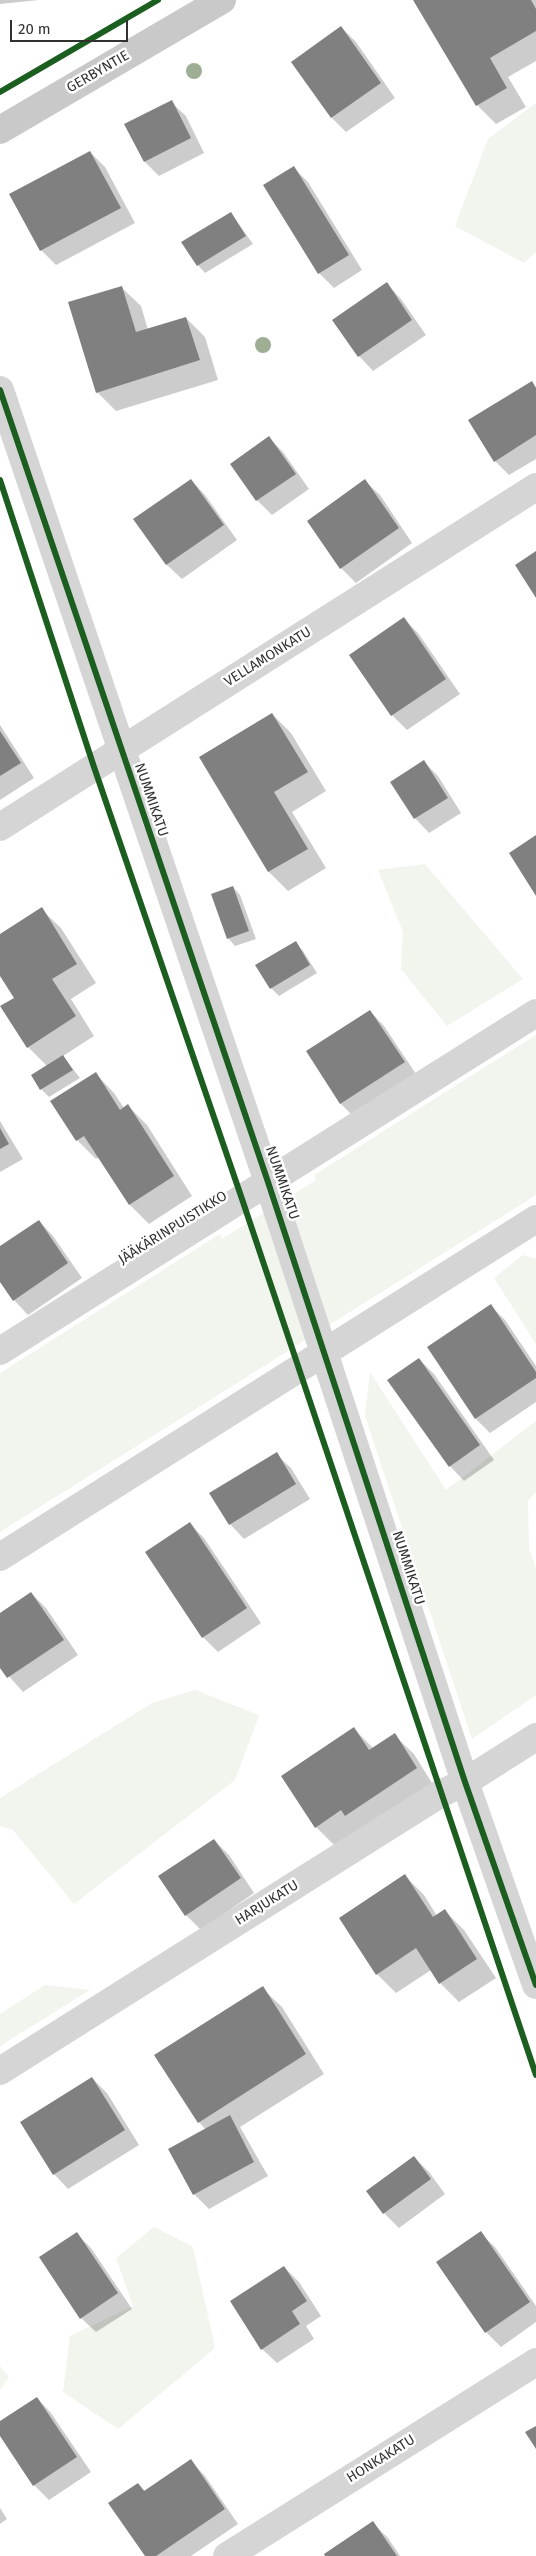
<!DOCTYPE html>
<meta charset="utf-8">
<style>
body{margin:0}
#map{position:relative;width:536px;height:2556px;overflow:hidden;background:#fff;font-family:"Fira Sans",sans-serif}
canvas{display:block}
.scale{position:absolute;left:10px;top:20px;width:118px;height:22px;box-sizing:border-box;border:2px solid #313131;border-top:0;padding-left:6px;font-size:15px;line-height:18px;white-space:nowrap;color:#313131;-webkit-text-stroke:4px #fff;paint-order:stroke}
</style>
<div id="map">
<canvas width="536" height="2556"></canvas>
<div class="scale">20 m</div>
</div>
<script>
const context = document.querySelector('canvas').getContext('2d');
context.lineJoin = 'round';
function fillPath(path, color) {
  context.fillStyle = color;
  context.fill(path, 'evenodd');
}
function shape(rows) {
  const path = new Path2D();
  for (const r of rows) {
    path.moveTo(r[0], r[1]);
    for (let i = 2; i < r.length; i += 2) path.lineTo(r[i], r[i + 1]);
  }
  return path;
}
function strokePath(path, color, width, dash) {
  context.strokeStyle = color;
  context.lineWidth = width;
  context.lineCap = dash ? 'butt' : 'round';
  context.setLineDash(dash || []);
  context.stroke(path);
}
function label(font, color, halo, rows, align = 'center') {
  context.font = font + ' "Fira Sans",sans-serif';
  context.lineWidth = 5;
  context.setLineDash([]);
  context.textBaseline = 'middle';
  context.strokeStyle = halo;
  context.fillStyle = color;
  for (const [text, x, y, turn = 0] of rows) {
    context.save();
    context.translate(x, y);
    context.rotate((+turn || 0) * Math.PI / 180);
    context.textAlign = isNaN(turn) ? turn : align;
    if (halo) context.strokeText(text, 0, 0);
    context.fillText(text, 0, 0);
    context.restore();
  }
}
const green = shape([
 [536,103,536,252,524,263,455,226,488,139],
 [425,864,523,979,447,1026,401,969,403,932,378,870],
 [536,1035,536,1195,0,1532,0,1373,220,1234,222,1239,316,1180,314,1175],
 [523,1255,536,1259,536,1344,494,1278],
 [370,1372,446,1490,536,1421,536,1492,528,1501,529,1549,536,1568,536,1695,472,1739,365,1416],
 [195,1690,259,1715,235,1780,74,1904,13,1830,0,1826,0,1798,152,1703],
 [45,1985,90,1990,0,2046,0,2014],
 [154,2227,193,2247,215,2348,118,2429,63,2392,70,2336,133,2306,116,2258],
 [0,2366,9,2377,0,2390]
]);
const shadow = shape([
 [0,0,39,0,0,4],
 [415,0,536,0,536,61,508,77,526,107,496,124,477,105],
 [341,27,356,42,395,98,346,132,332,118,293,62],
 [171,102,186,116,204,153,159,176,145,162],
 [90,152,105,167,135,223,56,265,41,250,11,194],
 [294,168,308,182,362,270,334,288,319,273,265,186],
 [231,213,253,244,205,273,198,265],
 [387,284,401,299,426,335,373,371,359,356,334,320],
 [121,287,141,306,148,330,186,318,205,337,218,380,116,411,97,392],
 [531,383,536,387,536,459,509,475,495,461],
 [269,438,283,452,309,489,272,515,257,500,232,464],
 [191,480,205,495,237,540,182,579,167,565,135,519],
 [365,481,380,495,412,543,356,583,341,568,308,521],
 [404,619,418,633,460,694,407,730,392,715,351,655],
 [272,714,291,733,326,791,292,812,326,868,288,891,269,872,200,757],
 [0,725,34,778,0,800],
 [424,762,438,776,461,813,429,833,415,818],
 [233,887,240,895,256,939,235,946,228,938],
 [41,909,61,928,96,983,71,999,94,1036,63,1056,80,1078,49,1097,41,1089,47,1066,28,1047,16,998,0,974,0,935],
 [296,943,303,951,317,973,279,996,271,988],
 [370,1011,384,1026,418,1077,355,1118,341,1104,308,1052],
 [95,1073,114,1093,124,1108,128,1106,147,1125,192,1196,149,1224,130,1205,99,1157,96,1159,77,1140],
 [0,1121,23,1159,0,1172],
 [39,1221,53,1236,82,1278,28,1315,14,1300,0,1280,0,1248],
 [491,1306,505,1320,536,1366,536,1402,490,1433,476,1419],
 [419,1359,434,1374,494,1460,464,1481,450,1466],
 [276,1454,291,1468,310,1499,244,1539,230,1524],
 [190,1524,204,1538,261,1623,218,1652,203,1637,147,1553],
 [31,1593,46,1608,78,1655,23,1692,0,1666,0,1615],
 [354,1729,374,1749,394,1735,414,1754,435,1788,335,1846,316,1827],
 [214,1840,229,1855,254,1893,201,1930,186,1915],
 [405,1876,424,1895,437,1916,445,1911,464,1930,496,1978,459,2002,440,1983,431,1970,396,1993,377,1974],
 [262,1988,282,2007,324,2074,240,2127,268,2176,209,2209,194,2194,206,2130,199,2122],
 [92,2078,107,2093,139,2145,68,2189,54,2174],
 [414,2157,429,2172,445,2194,399,2228,384,2213,368,2191],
 [480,2233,495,2247,536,2306,536,2322,501,2347,486,2332,438,2262],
 [77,2234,91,2248,132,2309,96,2332,81,2318],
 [284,2267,299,2282,321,2316,306,2326,314,2339,277,2363,262,2349],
 [37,2398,51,2413,91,2472,49,2500,34,2485,0,2434,0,2423],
 [191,2461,205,2476,238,2524,191,2556,147,2556,138,2484,146,2492],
 [0,2508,7,2519,0,2524],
 [373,2523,388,2538,400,2556,327,2556]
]);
const building = shape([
 [413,0,531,0,536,9,536,31,490,58,507,88,476,106],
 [341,26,381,83,331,118,291,62],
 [172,100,191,138,144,162,124,124],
 [90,151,121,208,40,251,9,194],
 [294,166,349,255,318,274,263,185],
 [231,212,246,236,197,266,181,242],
 [387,282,412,320,358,357,332,320],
 [122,286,136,332,186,317,200,360,96,393,68,302],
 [532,381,536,388,536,435,494,462,468,420],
 [269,436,296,474,256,501,230,464],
 [191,479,224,525,166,565,133,519],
 [365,479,399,528,340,569,307,521],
 [536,551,536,598,515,565],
 [404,617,446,679,391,716,349,655],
 [272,713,308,772,274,792,308,849,268,872,199,757],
 [0,731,21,763,0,776],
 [424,760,448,798,414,819,390,782],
 [536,835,536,896,509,853],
 [233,886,249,931,227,939,211,894],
 [42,907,77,964,52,979,76,1016,27,1048,0,1006,14,998,0,976,0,934],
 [296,941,310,965,270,989,255,965],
 [370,1010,405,1062,340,1104,306,1051],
 [63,1055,73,1070,40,1090,31,1075],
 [96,1072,120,1110,128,1104,174,1176,129,1205,84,1136,76,1141,50,1101],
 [0,1128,9,1144,0,1149],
 [39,1220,68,1263,13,1301,0,1282,0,1246],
 [491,1304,536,1372,536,1378,475,1419,427,1347],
 [419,1358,480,1445,449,1467,387,1380],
 [277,1452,296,1484,229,1525,209,1493],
 [190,1522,247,1608,202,1638,145,1552],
 [31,1592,64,1640,7,1678,0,1668,0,1613],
 [354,1727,369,1750,395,1733,417,1768,345,1816,341,1810,315,1828,281,1776],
 [214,1839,241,1878,185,1916,158,1876],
 [405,1874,433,1917,445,1909,477,1959,439,1984,416,1948,376,1975,339,1918],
 [263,1986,306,2054,198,2123,154,2055],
 [92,2077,125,2130,53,2175,20,2122],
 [230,2115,254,2162,193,2195,168,2149],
 [414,2156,431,2179,383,2214,366,2191],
 [481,2231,530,2302,485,2333,436,2262],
 [77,2232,118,2293,80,2319,39,2257],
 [284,2266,307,2301,292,2311,300,2324,261,2350,230,2301],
 [37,2397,77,2457,33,2486,0,2436,0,2421],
 [536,2426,536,2449,525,2432],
 [191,2459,225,2509,156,2556,145,2556,108,2503,138,2483,144,2491],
 [373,2521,397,2556,325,2556,324,2554]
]);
const minor = shape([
 [0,390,268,1182,465,1782,536,1985],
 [0,827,536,487],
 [0,1351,536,1013],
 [0,1557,536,1219],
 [0,2071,440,1794,465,1782,536,1737],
 [227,2556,536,2362]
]);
const major = shape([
 [0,130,222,0]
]);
const cycleway = shape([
 [0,92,158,0],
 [0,390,268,1182,465,1782,536,1985],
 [0,480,94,767,242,1199,536,2075]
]);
const trees = [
 [194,71],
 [263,345]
];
const streetNames = [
 ["GERBYNTIE",98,72,-30],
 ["VELLAMONKATU",268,657,-32],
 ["NUMMIKATU",151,800,71],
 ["NUMMIKATU",282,1183,71],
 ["JÄÄKÄRINPUISTIKKO",173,1228,-32],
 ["NUMMIKATU",408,1568,72],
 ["HARJUKATU",267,1903,-32],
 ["HONKAKATU",381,2459,-32]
];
fillPath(green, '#f1f5ed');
fillPath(shadow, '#0003');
fillPath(building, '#808080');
strokePath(minor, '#d5d5d5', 28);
strokePath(major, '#c9c9c9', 28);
strokePath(cycleway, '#1b5e20', 6);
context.fillStyle = '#9eae95';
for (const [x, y] of trees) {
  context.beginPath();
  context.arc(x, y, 8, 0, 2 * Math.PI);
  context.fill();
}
label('14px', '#313131', '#fff', streetNames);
</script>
